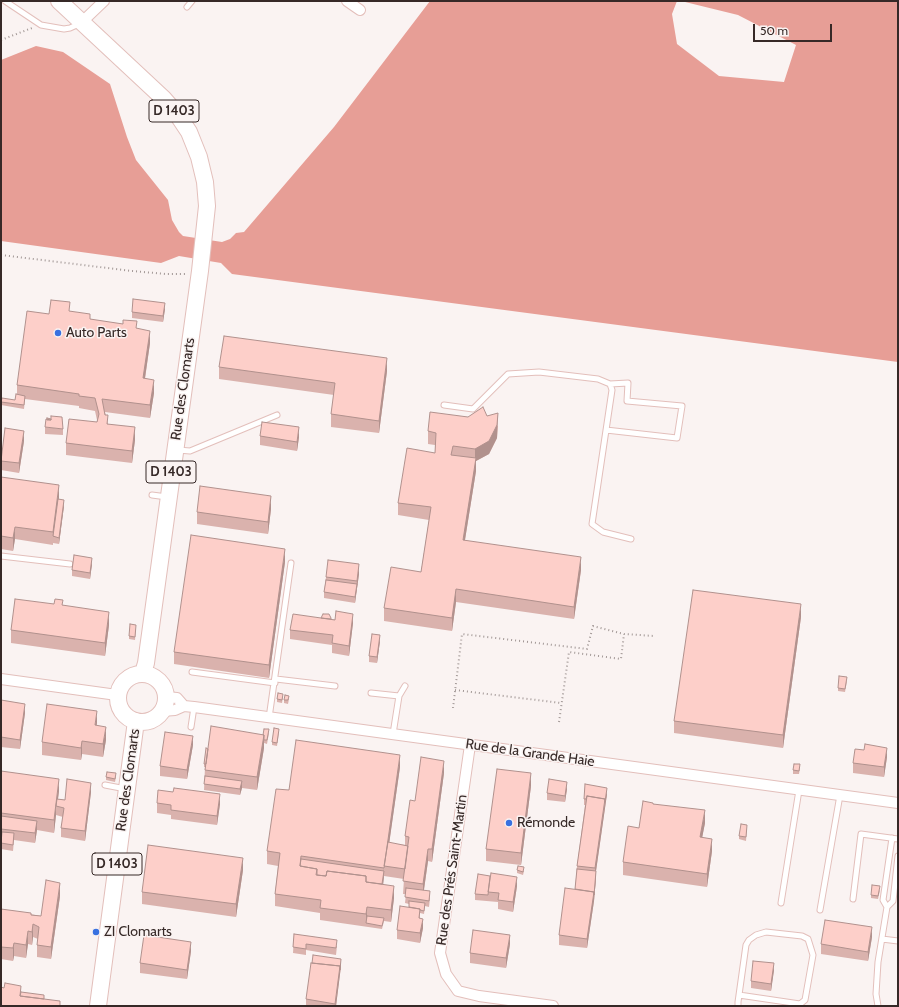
<!DOCTYPE html>
<meta charset="utf-8">
<style>
body{margin:0}
#map{position:relative;width:899px;height:1007px;overflow:hidden;background:#faf3f2;font-family:Cabin,sans-serif}
canvas{display:block}
.frame{position:absolute;inset:0;border:2px solid #362927;pointer-events:none}
.scale{position:absolute;left:753px;top:24px;width:79px;height:18px;box-sizing:border-box;border:2px solid #362927;border-top:0;padding-left:5px;font-size:12px;line-height:14px;white-space:nowrap;color:#362927;-webkit-text-stroke:3px #faf3f2;paint-order:stroke}
</style>
<div id="map">
<canvas width="899" height="1007"></canvas>
<div class="frame"></div>
<div class="scale">50 m</div>
</div>
<script>
const context = document.querySelector('canvas').getContext('2d');
context.lineJoin = 'round';
function fillPath(path, color) {
  context.fillStyle = color;
  context.fill(path, 'evenodd');
}
function shape(rows) {
  const path = new Path2D();
  for (const r of rows) {
    if (r.length === 3) {
      path.moveTo(r[0] + r[2], r[1]);
      path.arc(r[0], r[1], r[2], 0, 2 * Math.PI);
      continue;
    }
    path.moveTo(r[0], r[1]);
    for (let i = 2; i < r.length; i += 2) path.lineTo(r[i], r[i + 1]);
  }
  return path;
}
function strokePath(path, color, width, dash) {
  context.strokeStyle = color;
  context.lineWidth = width;
  context.lineCap = dash ? 'butt' : 'round';
  context.setLineDash(dash || []);
  context.stroke(path);
}
function label(font, color, halo, rows, align = 'center') {
  context.font = font + ' Cabin,sans-serif';
  context.lineWidth = 3;
  context.setLineDash([]);
  context.textBaseline = 'middle';
  context.strokeStyle = halo;
  context.fillStyle = color;
  for (const [text, x, y, turn = 0] of rows) {
    context.save();
    context.translate(x, y);
    context.rotate((+turn || 0) * Math.PI / 180);
    context.textAlign = isNaN(turn) ? turn : align;
    if (halo) context.strokeText(text, 0, 0);
    context.fillText(text, 0, 0);
    context.restore();
  }
}
const water = shape([
 [430,1,677,1,672,14,677,44,719,76,784,82,796,45,738,15,681,1,898,1,898,362,232,274,221,263,179,256,161,263,1,241,1,60,36,46,63,52,110,84,127,137,136,160,168,200,172,220,179,232,183,236,222,242,230,239,236,233,244,232,334,127]
]);
const path = shape([
 [1,40,32,28],
 [1,255,132,271,166,274,187,274],
 [455,690,561,703],
 [453,708,462,634,587,649,593,626,624,634,654,636],
 [559,722,569,652,621,659,624,634]
]);
const lane = shape([
 [5,1,41,25,64,29,70,28,79,24],
 [187,7,192,1],
 [444,405,473,409,508,374,539,372,598,379,610,384,612,390,592,524,603,532,631,539],
 [606,430,677,438,682,406,627,401,628,383,610,384],
 [178,450,190,451,277,415],
 [174,474,188,476],
 [152,495,167,497],
 [1,556,70,564],
 [192,672,275,683],
 [276,679,335,686],
 [371,693,399,696],
 [269,718,291,563],
 [191,727,194,707],
 [393,734,399,696,405,686],
 [105,785,126,789],
 [853,899,861,834,898,839],
 [781,903,799,790],
 [887,907,883,900,892,838],
 [820,910,840,795],
 [882,939,898,941],
 [738,1006,738,1002,739,995,746,945,749,940,756,935,766,932,802,936,808,939,813,955,805,1000,800,1004,739,995],
 [878,1006,876,994,878,962,887,907,893,901,898,856]
]);
const street = shape([
 [347,1,360,10],
 [82,22,104,1],
 [1,679,117,695],
 [166,697,177,698,184,706],
 [162,711,175,710,184,706,194,707,898,803],
 [470,745,440,953,446,974,458,991,479,996,553,1006]
]);
const primary = shape([
 [59,1,163,98,177,114,189,132,199,157,205,182,207,206,200,271,146,663,143,673],
 [142,698,24],
 [98,1006,136,721]
]);
const wall = shape([
 [165,309,163,322,132,318,132,312],
 [70,311,90,319,137,328,150,343,145,379,154,393,150,418,105,412,108,424,135,440,132,463,66,455,66,443,97,422,97,420,95,411,79,408,79,406,25,399,24,409,1,405,1,402,15,400,17,394,17,385,49,314],
 [219,367,387,371,379,433,331,427,331,414,334,395,219,379],
 [487,416,498,426,497,438,489,454,476,461,476,471,465,540,581,570,574,619,456,602,452,631,384,621,384,608,421,572,429,520,398,515,398,503,435,453,435,445,428,444,428,431,468,417],
 [45,427,63,429,63,435,45,434],
 [260,436,299,437,297,451,260,445],
 [24,441,19,473,1,470,1,456],
 [1,477,59,499,64,506,59,544,53,543,53,545,15,539,13,551,1,549],
 [271,509,268,534,197,524,197,512],
 [285,562,269,678,174,664,174,652],
 [92,564,90,579,72,576,72,570],
 [359,574,355,603,324,598,324,592,326,577],
 [54,604,63,605,109,625,105,656,11,643,11,630],
 [801,617,783,748,674,733,674,721],
 [331,619,353,623,349,656,332,653,332,645,290,639,290,630],
 [136,628,135,640,129,639,129,636],
 [380,641,377,663,369,662,369,656],
 [847,681,845,692,838,691,838,688],
 [283,697,282,703,277,702,277,699],
 [289,699,288,704,284,703,284,700],
 [1,700,25,713,20,749,1,747],
 [97,723,96,726,106,740,103,757,82,754,81,760,42,755,42,742],
 [279,732,277,746,272,745,272,742],
 [269,733,267,744,264,743,264,748,257,790,242,788,240,795,204,790,205,767,204,767,204,764,208,749,263,735],
 [193,745,187,779,160,776,160,766],
 [887,757,884,777,853,773,853,763],
 [400,767,389,843,405,845,405,836,415,801,444,773,432,862,428,861,424,890,430,898,429,907,425,906,424,914,420,913,420,918,423,928,420,943,397,939,397,930,409,907,409,904,405,903,406,894,403,894,404,879,384,876,383,884,394,898,391,922,384,921,382,929,320,920,320,913,275,906,275,894,278,866,267,864,267,851,289,790],
 [800,768,799,774,793,774,793,770],
 [1,771,59,791,58,799,65,800,91,792,85,841,61,837,61,828,63,817,56,815,54,833,37,830,35,843,14,840,13,851,1,849],
 [106,777,116,777,115,782,106,780],
 [531,786,521,865,486,861,486,849],
 [567,789,565,802,547,800,547,793],
 [607,794,596,871,596,878,594,901,587,948,559,945,559,935,575,889,577,866,585,805,584,805,584,799],
 [157,803,220,804,217,825,171,819,171,815,157,813],
 [653,804,705,823,702,837,712,851,707,887,623,875,623,862,639,828],
 [747,828,746,841,739,839,739,836],
 [103,861,103,869,94,868,94,864],
 [243,870,236,917,142,904,142,892],
 [517,870,524,871,523,875,517,873],
 [517,886,513,912,498,909,498,902,475,900,475,894],
 [880,890,878,899,871,898,871,895],
 [60,896,51,959,37,957,37,945,38,939,33,937,32,945,28,944,26,958,14,956,13,961,1,959,1,909,41,916],
 [294,934,337,946,336,955,306,950,306,955,293,953],
 [872,937,868,961,821,954,821,944],
 [510,944,506,968,470,963,470,953],
 [191,951,187,979,140,973,140,963],
 [341,966,336,1006,306,1006,306,999],
 [774,970,771,991,751,988,751,981]
]);
const shadedWall = shape([
 [165,303,165,309,163,322,163,316],
 [150,331,150,343,143,391,143,378],
 [387,358,387,371,379,433,379,421],
 [154,380,154,393,150,418,150,405],
 [498,413,497,438,489,454,476,461,476,471,463,552,463,540,475,461,475,449],
 [135,427,135,440,132,463,132,451],
 [299,427,299,437,297,451,297,442],
 [24,431,24,441,19,473,19,463],
 [59,485,59,498,54,537,53,536,53,545,53,532],
 [271,496,271,509,268,534,268,522],
 [64,500,64,506,59,544,59,538],
 [15,527,15,539,13,551,13,538],
 [285,549,285,562,269,678,269,665],
 [581,557,581,570,574,619,574,607],
 [92,558,92,564,90,579,90,573],
 [359,564,359,574,355,603,355,597],
 [456,589,456,602,452,631,452,618],
 [801,604,801,617,783,748,783,735],
 [109,612,109,625,105,656,105,643],
 [353,614,353,623,349,656,349,646],
 [380,635,380,641,377,663,377,657],
 [25,704,25,713,20,749,20,740],
 [97,711,97,723,95,738,95,725],
 [106,727,106,740,103,757,103,744],
 [264,735,264,748,257,790,257,777],
 [193,736,193,745,187,779,187,770],
 [82,741,82,754,81,760,81,748],
 [887,748,887,757,884,777,884,767],
 [400,755,400,767,386,866,384,866,384,876,382,896,382,887,384,868],
 [444,761,444,773,432,862,432,849],
 [531,773,531,786,521,865,521,853],
 [59,779,59,791,57,806,56,806,56,815,54,833,54,820],
 [242,781,242,788,240,795,240,789],
 [567,782,567,789,565,802,565,796],
 [91,783,91,792,85,841,85,831],
 [607,788,607,794,595,878,595,868],
 [220,794,220,804,217,825,217,816],
 [705,810,705,823,700,849,700,837],
 [37,821,37,830,35,843,35,833],
 [712,839,712,851,707,887,707,874],
 [428,849,428,861,423,896,423,884],
 [243,858,243,870,236,917,236,904],
 [596,871,596,878,594,901,587,948,587,939],
 [517,877,517,886,513,912,513,902],
 [60,883,60,896,51,959,51,947],
 [394,886,394,898,391,922,391,910],
 [367,907,367,919,366,923,366,914],
 [423,919,423,928,420,943,420,933],
 [33,924,33,937,32,945,32,932],
 [872,927,872,937,868,961,868,952],
 [28,931,28,944,26,958,26,945],
 [510,935,510,944,506,968,506,958],
 [191,942,191,951,187,979,187,970],
 [14,943,14,956,13,961,13,948],
 [341,959,341,966,336,1006,335,1006,340,966],
 [774,963,774,970,771,991,771,984]
]);
const building = shape([
 [133,299,165,303,163,316,132,312,133,299],
 [51,300,70,302,69,311,90,314,90,319,123,324,123,320,137,321,136,328,150,331,143,378,154,380,150,405,102,399,105,415,108,415,107,424,135,427,132,451,66,443,69,419,97,422,99,414,95,398,79,396,79,394,17,385,27,311,49,314,51,300],
 [224,336,387,358,379,421,331,414,335,383,219,367,224,336],
 [16,394,25,396,24,405,1,402,2,398,15,400,16,394],
 [483,407,487,416,498,413,497,425,489,441,475,449,453,446,451,455,476,458,463,540,581,557,574,607,456,589,452,618,384,608,391,567,421,572,431,507,398,503,407,448,435,453,436,433,428,431,430,412,468,417,483,407],
 [51,416,62,417,63,429,45,427,46,419,51,420,51,416],
 [47,418,51,419,51,420,47,420,47,418],
 [262,422,299,427,297,442,260,436,262,422],
 [5,428,24,431,19,463,1,461,5,428],
 [1,477,59,485,53,532,15,527,13,538,1,536,1,477],
 [200,486,271,496,268,522,197,512,200,486],
 [58,499,64,500,59,538,53,536,58,499],
 [191,535,285,549,269,665,174,652,191,535],
 [74,555,92,558,90,573,72,570,74,555],
 [328,560,359,564,357,581,326,577,328,560],
 [326,580,357,584,355,597,324,592,326,580],
 [693,590,801,604,783,735,674,721,693,590],
 [15,599,54,604,55,599,63,600,62,605,109,612,105,643,11,630,15,599],
 [336,611,353,614,349,646,332,643,333,635,290,630,293,614,335,620,336,611],
 [323,614,329,614,331,618,331,619,321,618,323,614],
 [130,624,136,625,135,637,129,636,130,624],
 [372,634,380,635,377,657,369,656,372,634],
 [839,676,847,677,845,689,838,688,839,676],
 [278,693,283,694,282,700,277,699,278,693],
 [285,695,289,696,288,700,284,700,285,695],
 [1,700,25,704,20,740,1,737,1,700],
 [47,704,97,711,95,725,106,727,103,744,82,741,81,748,42,742,47,704],
 [211,726,264,735,257,777,205,770,211,726],
 [274,728,279,729,277,743,272,742,274,728],
 [264,729,269,729,267,740,264,740,264,735,263,735,264,729],
 [165,732,193,736,187,770,160,766,165,732],
 [296,740,400,755,384,868,301,856,300,866,317,869,316,875,326,876,327,871,366,876,366,882,394,886,391,910,367,907,366,914,320,908,321,900,275,894,280,853,267,851,276,789,289,790,296,740],
 [865,744,887,748,884,767,853,763,855,749,864,750,865,744],
 [206,748,208,749,206,764,204,764,206,748],
 [421,757,444,761,432,849,428,849,423,884,403,881,409,837,405,836,410,800,415,801,421,757],
 [794,764,800,764,799,771,793,770,794,764],
 [497,769,531,773,521,853,486,849,497,769],
 [1,771,59,779,54,820,1,813,1,771],
 [107,772,116,773,115,779,106,777,107,772],
 [205,776,242,781,240,789,204,784,205,776],
 [67,779,91,783,85,831,61,828,64,808,56,806,57,799,65,800,67,779],
 [549,779,567,782,565,796,547,793,549,779],
 [585,784,607,788,605,802,605,799,587,796,586,799,584,799,585,784],
 [174,788,220,794,217,816,171,810,171,805,157,803,158,790,173,792,174,788],
 [587,796,605,799,595,868,577,866,587,796],
 [643,801,653,803,653,804,705,810,700,837,712,839,707,874,623,862,628,826,639,828,643,801],
 [1,816,37,821,35,833,1,829,1,816],
 [741,824,747,825,746,837,739,836,741,824],
 [2,832,14,833,13,845,1,843,2,832],
 [388,842,408,846,405,869,384,866,388,842],
 [148,845,243,858,236,904,142,892,148,845],
 [301,859,384,871,382,884,366,882,366,876,327,871,326,876,317,875,317,869,300,866,301,859],
 [94,860,103,861,103,866,94,864,94,860],
 [518,866,524,867,523,872,517,870,518,866],
 [577,869,596,871,594,895,594,892,575,889,577,869],
 [491,873,517,877,513,902,498,900,499,893,488,892,491,873],
 [478,874,490,876,488,895,475,894,478,874],
 [46,880,60,883,51,947,37,945,39,927,33,924,32,932,28,931,26,945,14,943,13,948,1,947,1,909,31,913,31,915,41,916,46,880],
 [872,885,880,886,878,896,871,895,872,885],
 [406,888,430,891,429,901,405,897,406,888],
 [565,888,594,892,587,939,559,935,565,888],
 [409,901,425,903,424,911,420,910,420,909,409,907,409,901],
 [400,906,420,909,419,918,423,919,420,933,397,930,400,906],
 [367,916,384,918,382,926,366,923,367,916],
 [825,920,872,927,868,952,821,944,825,920],
 [473,930,510,935,506,958,470,953,473,930],
 [294,934,337,940,336,948,306,944,306,949,293,947,294,934],
 [144,935,191,942,187,970,140,963,144,935],
 [313,955,341,959,340,970,340,966,312,963,313,955],
 [753,961,774,963,771,984,751,981,753,961],
 [311,963,340,966,335,1004,306,999,311,963],
 [5,983,21,986,20,996,60,1001,60,1006,1,1006,1,987,4,988,5,983],
 [21,992,44,995,44,999,20,996,21,992]
]);
const markers = [
 [58,333,4,"#3971e0"],
 [509,823,4,"#3971e0"],
 [96,932,4,"#3971e0"]
];
const shields = [
 [174,111,50],
 [171,472,50],
 [117,864,50]
];
const shieldNames = [
 ["D 1403",174,111],
 ["D 1403",171,472],
 ["D 1403",117,864]
];
const poiNames = [
 ["Auto Parts",66,333],
 ["Rémonde",517,823],
 ["ZI Clomarts",104,932]
];
const streetNames = [
 ["Rue des Clomarts",183,389,-82],
 ["Rue de la Grande Haie",530,753,8],
 ["Rue des Clomarts",128,780,-82],
 ["Rue des Prés Saint-Martin",452,870,-82]
];
fillPath(water, '#e79e96');
strokePath(lane, '#e3bfbb', 7);
strokePath(street, '#e3bfbb', 12);
strokePath(primary, '#e3bfbb', 18);
strokePath(path, '#a29896', 2, [1, 3]);
strokePath(lane, '#fff', 5);
strokePath(street, '#fff', 10);
strokePath(primary, '#fff', 16);
fillPath(wall, '#dab2ad');
fillPath(shadedWall, '#b1918d');
fillPath(building, '#fdcfc9');
strokePath(building, '#b1918d', 1);
for (const [x, y, r, color] of markers) {
  const dot = new Path2D();
  dot.arc(x, y, r, 0, 2 * Math.PI);
  context.fillStyle = color;
  context.fill(dot);
  strokePath(dot, '#faf3f2', 1.5);
}
for (const [x, y, w] of shields) {
  const box = new Path2D();
  box.roundRect(x - w / 2, y - 11, w, 22, 3);
  context.fillStyle = '#faf3f2';
  context.fill(box);
  strokePath(box, '#362927', 1);
}
label('bold 13px', '#362927', null, shieldNames);
label('14px', '#362927', '#faf3f2', poiNames, 'left');
label('14px', '#362927', '#faf3f2', streetNames);
</script>
